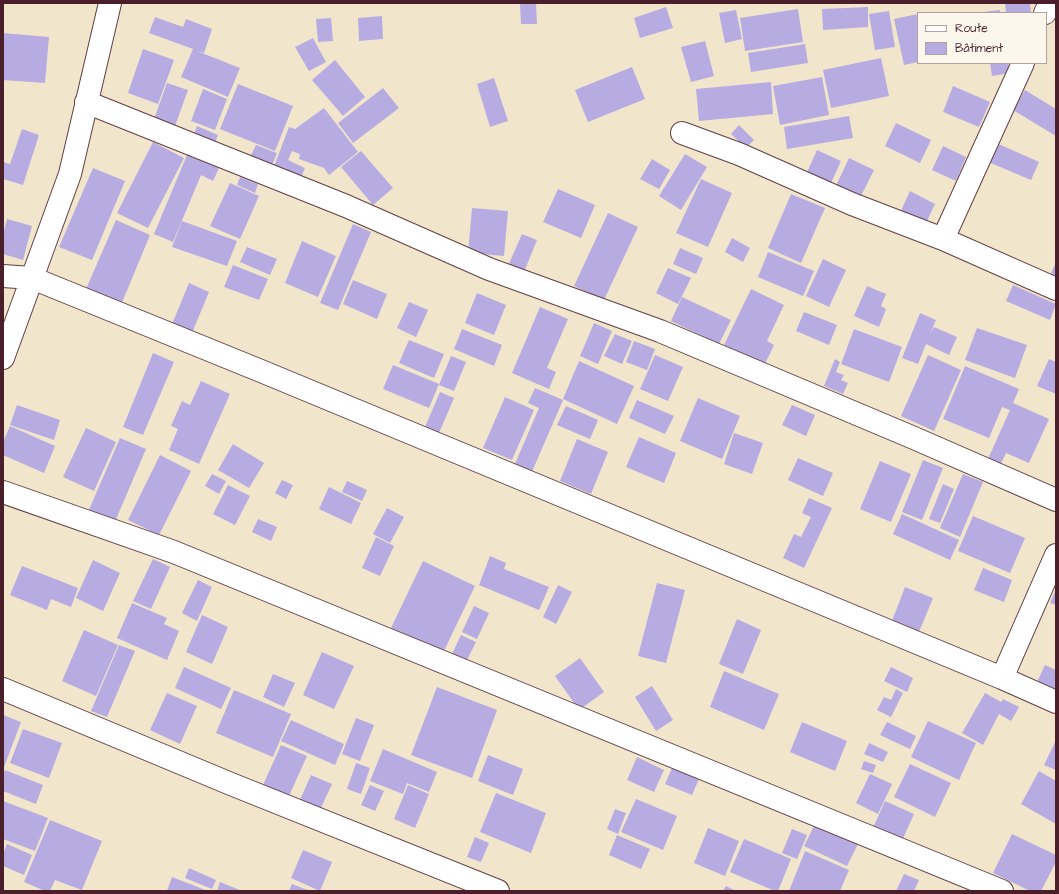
<!DOCTYPE html>
<meta charset="utf-8">
<style>
body{margin:0}
#map{position:relative;width:1059px;height:894px;overflow:hidden;background:#f1e6cc;font-family:"Architects Daughter",sans-serif}
canvas{display:block}
.frame{position:absolute;inset:0;border:4px solid #4a1f2b;pointer-events:none}
.legend{position:absolute;left:917px;top:12px;width:130px;height:52px;box-sizing:border-box;background:#fbf7ec;border:1px solid #b4a19f;margin:0;padding:5px 7px;list-style:none;font-size:12px;color:#4a1f2b}
.legend li{display:flex;align-items:center;gap:8px;height:20px}
.legend b{width:20px;border:1px solid #b4a19f}
</style>
<div id="map">
<canvas width="1059" height="894"></canvas>
<div class="frame"></div>
<ul class="legend">
<li><b style="height:5px;background:#fff"></b>Route</li>
<li><b style="height:11px;background:#b6ace2"></b>Bâtiment</li>
</ul>
</div>
<script>
const context = document.querySelector('canvas').getContext('2d');
context.lineJoin = 'round';
function fillPath(path, color) {
  context.fillStyle = color;
  context.fill(path, 'evenodd');
}
function shape(rows) {
  const path = new Path2D();
  for (const r of rows) {
    path.moveTo(r[0], r[1]);
    for (let i = 2; i < r.length; i += 2) path.lineTo(r[i], r[i + 1]);
  }
  return path;
}
function strokePath(path, color, width, dash) {
  context.strokeStyle = color;
  context.lineWidth = width;
  context.lineCap = dash ? 'butt' : 'round';
  context.setLineDash(dash || []);
  context.stroke(path);
}
const building = shape([
 [520,3,536,3,537,24,521,24],
 [1017,3,1030,3,1031,13,1006,13,1005,4],
 [666,7,673,28,640,38,634,18],
 [868,7,868,27,823,30,822,9],
 [798,9,803,42,745,51,740,18],
 [736,10,742,39,725,43,719,13],
 [1000,10,1000,13,983,13,983,12],
 [889,11,895,47,875,50,869,14],
 [918,14,918,62,904,65,894,19],
 [382,16,383,39,359,41,358,18],
 [155,17,183,27,186,19,212,29,204,53,197,51,240,68,228,97,181,77,193,49,149,33],
 [331,18,333,41,318,42,316,19],
 [3,33,49,37,45,83,3,80],
 [313,38,326,62,309,71,295,47],
 [705,41,714,76,691,82,681,47],
 [805,44,808,63,751,72,748,53],
 [143,49,174,60,158,104,128,93],
 [881,58,889,96,831,108,823,70],
 [335,60,365,97,343,116,312,80],
 [990,63,1008,63,1010,73,992,76],
 [632,67,645,99,588,122,575,90],
 [822,77,829,115,780,125,773,86],
 [494,78,508,121,490,127,477,84],
 [771,82,773,114,699,121,696,89],
 [167,83,188,90,175,126,154,119],
 [238,84,293,106,275,151,220,129],
 [953,86,990,102,979,127,943,112],
 [383,88,399,108,353,143,338,123],
 [203,89,227,99,215,130,191,121],
 [1025,90,1056,109,1056,136,1013,110],
 [324,108,358,152,329,175,324,168,299,159,300,154,292,151,288,160,305,168,300,180,273,169,289,127,295,129],
 [849,116,853,138,787,149,784,127],
 [896,123,931,140,920,163,885,146],
 [739,125,754,140,746,148,731,134],
 [197,126,218,135,215,143,194,134],
 [22,129,39,135,23,185,3,179,3,162,10,164],
 [153,142,184,158,148,228,117,213],
 [994,142,1039,162,1031,180,986,161],
 [256,145,277,153,271,168,249,159],
 [943,146,966,157,956,181,932,170],
 [817,150,841,161,828,190,804,179],
 [361,151,393,188,373,205,341,167],
 [685,154,707,167,681,210,659,196],
 [187,155,219,168,213,181,201,175,173,242,154,234],
 [849,158,874,170,858,202,834,190],
 [652,159,670,170,659,189,640,179],
 [93,168,125,181,92,260,59,247],
 [240,177,258,184,255,193,237,185],
 [701,179,732,193,708,247,676,233],
 [230,183,259,196,240,239,210,226],
 [558,189,595,205,581,238,543,222],
 [910,191,935,204,925,225,900,213],
 [791,194,825,208,801,263,768,248],
 [472,208,508,211,504,256,468,253],
 [608,213,638,227,604,300,574,286],
 [7,219,32,226,23,260,3,254,3,235],
 [116,220,150,235,121,305,86,289],
 [182,221,237,241,227,266,172,247],
 [353,224,371,232,338,310,320,303],
 [522,234,537,240,524,272,508,266],
 [732,238,750,248,743,262,725,252],
 [302,241,336,256,318,297,285,283],
 [247,247,277,259,270,275,240,262],
 [680,248,703,258,696,274,673,264],
 [768,252,814,271,803,296,758,277],
 [823,259,846,270,829,307,806,296],
 [1056,262,1056,284,1048,280],
 [233,265,268,279,259,300,224,287],
 [668,268,691,278,678,304,656,293],
 [353,280,387,294,377,319,343,304],
 [189,283,209,292,192,333,172,324],
 [1013,285,1056,304,1050,320,1006,301],
 [867,286,886,294,881,306,886,309,879,327,854,316],
 [751,289,784,305,767,341,774,345,765,364,724,345],
 [477,293,506,305,494,335,465,323],
 [682,297,731,320,719,344,671,321],
 [409,302,428,310,416,337,397,328],
 [540,307,568,319,547,368,556,372,549,389,512,373],
 [804,312,837,325,829,345,796,331],
 [920,313,936,320,930,334,934,327,957,337,949,355,926,344,918,364,902,358],
 [594,323,612,331,598,364,580,356],
 [977,328,1027,345,1015,378,965,360],
 [462,329,502,345,494,366,454,349],
 [854,329,902,347,889,382,841,364],
 [615,334,632,341,622,364,604,356],
 [409,340,444,354,434,378,399,363],
 [634,341,655,349,647,370,626,362],
 [153,353,174,362,143,435,123,427],
 [655,355,683,367,668,401,640,389],
 [928,355,961,370,934,431,901,416],
 [451,356,466,362,454,391,439,385],
 [835,359,840,362,836,372,844,375,841,380,848,383,843,394,824,386],
 [1049,359,1056,362,1056,394,1037,386],
 [579,361,634,386,617,424,563,399],
 [393,365,439,384,429,408,383,389],
 [965,366,1019,389,1013,403,1049,419,1029,463,1006,453,1000,466,987,461,1010,410,1002,407,989,438,943,419],
 [201,381,230,394,199,464,169,450,178,429,171,426,182,401,190,405],
 [535,388,563,400,531,474,514,466,539,408,528,403],
 [440,392,454,398,439,433,425,427],
 [505,397,534,410,512,460,483,448],
 [698,398,740,416,722,459,680,441],
 [637,400,674,416,665,434,629,418],
 [17,405,60,420,54,440,10,425],
 [792,405,815,415,806,436,782,425],
 [566,406,598,420,590,439,557,425],
 [10,426,55,446,44,473,3,455,3,442],
 [86,428,116,442,94,491,63,477],
 [734,433,763,443,752,474,724,464],
 [639,437,676,453,664,483,626,467],
 [120,438,146,449,114,524,88,512],
 [577,439,608,452,591,494,560,481],
 [233,444,264,463,249,488,218,470],
 [160,455,191,471,159,535,128,520],
 [798,458,833,473,823,496,788,480],
 [923,460,943,468,922,520,902,512],
 [880,461,911,474,891,522,860,509],
 [212,474,226,481,219,494,205,486],
 [963,474,983,482,960,537,940,528],
 [282,480,293,485,286,499,275,493],
 [347,481,367,490,362,501,342,492],
 [943,484,954,489,940,523,929,519],
 [228,485,250,496,235,525,213,514],
 [329,487,361,503,351,524,319,509],
 [809,498,832,508,804,568,783,558,794,534,801,537,811,517,802,513],
 [387,508,404,517,390,543,373,534],
 [902,514,959,540,950,560,893,534],
 [973,516,1025,538,1010,573,958,551],
 [258,519,277,527,271,541,252,532],
 [376,537,394,546,380,576,362,568],
 [490,556,506,563,504,569,549,587,539,610,479,585],
 [153,559,170,567,151,609,133,601],
 [93,560,120,573,103,611,76,598],
 [423,561,475,586,443,653,391,628],
 [22,566,78,588,71,607,51,599,47,610,10,595],
 [983,568,1012,580,1004,602,974,590],
 [198,580,212,587,197,621,182,613],
 [657,583,685,590,666,663,638,656],
 [558,585,572,592,556,624,543,617],
 [905,587,933,598,919,632,892,621],
 [1056,589,1056,605,1050,603],
 [132,603,167,618,164,624,179,631,167,660,117,638],
 [474,606,489,613,477,639,462,632],
 [202,615,228,627,212,664,186,652],
 [737,619,761,630,743,674,719,664],
 [84,630,118,645,96,696,62,681],
 [461,635,476,642,466,662,452,654],
 [119,645,135,651,107,717,91,711],
 [322,652,354,666,334,709,303,695],
 [580,658,604,692,579,710,555,676],
 [1045,665,1056,670,1056,691,1037,682],
 [184,667,231,688,221,709,175,688],
 [891,667,913,678,907,692,884,681],
 [724,671,779,694,764,730,710,707],
 [273,674,295,683,284,707,263,697],
 [652,686,673,720,656,731,635,697],
 [437,687,497,710,472,778,411,755],
 [896,689,903,693,891,717,877,710,884,697,891,700],
 [234,690,291,714,273,757,216,733],
 [167,693,197,706,180,744,150,730],
 [985,693,1001,702,1003,699,1019,707,1011,721,999,714,983,745,962,733],
 [3,715,21,722,3,770],
 [356,718,374,725,360,761,342,754],
 [291,720,344,744,335,765,281,741],
 [928,721,976,743,959,780,911,757],
 [802,722,847,741,835,771,790,752],
 [887,722,916,736,910,749,880,735],
 [23,729,62,743,49,778,10,763],
 [1056,740,1056,770,1044,765],
 [869,743,888,752,883,762,864,754],
 [281,745,307,756,289,796,263,785],
 [383,749,437,772,429,792,407,783,403,794,370,781],
 [488,755,523,769,513,795,478,781],
 [637,757,664,770,654,792,627,780],
 [864,761,876,765,873,773,861,769],
 [356,763,370,768,361,794,347,789],
 [910,764,951,783,935,817,894,797],
 [672,768,699,779,692,795,665,784],
 [5,770,43,785,36,804,3,791,3,775],
 [1039,771,1056,781,1056,824,1021,804],
 [870,774,892,784,878,814,856,803],
 [311,775,332,784,319,812,299,802],
 [370,785,384,791,375,811,361,805],
 [408,785,429,794,415,828,394,819],
 [496,793,546,813,531,853,480,832],
 [636,799,677,816,663,850,621,832],
 [3,801,48,818,35,851,3,839],
 [885,801,914,814,901,843,872,830],
 [615,809,626,813,618,834,607,829],
 [50,820,102,841,82,890,55,880,50,891,45,891,24,882],
 [815,824,858,844,847,866,804,846],
 [708,828,739,841,725,876,694,863],
 [792,829,807,835,797,859,782,853],
 [1012,834,1056,855,1056,862,1041,891,1030,891,993,873],
 [617,835,650,849,641,869,609,855],
 [475,837,489,843,481,862,467,857],
 [744,839,791,859,778,891,775,891,730,872],
 [7,844,32,855,24,875,3,866,3,854],
 [303,850,332,862,320,891,291,878],
 [805,851,849,870,840,891,789,891],
 [189,868,216,880,212,889,185,878],
 [904,874,919,880,914,891,896,891],
 [172,877,208,891,167,891],
 [220,882,242,891,217,891],
 [292,884,310,891,289,891],
 [726,886,736,891,723,891]
]);
const minor = shape([
 [1045,13,1050,3],
 [86,102,346,206,489,269,660,331,914,438,1056,500],
 [682,133,739,154,852,204,943,239,1056,289],
 [943,239,1023,63],
 [3,276,32,278,261,371,1002,678,1056,702],
 [3,358,70,174,110,3],
 [3,492,174,552,1002,891],
 [1002,678,1056,555],
 [3,689,231,784,498,891]
]);
fillPath(building, '#b6ace2');
strokePath(minor, '#633d43', 24);
strokePath(minor, '#fff', 22);
</script>
